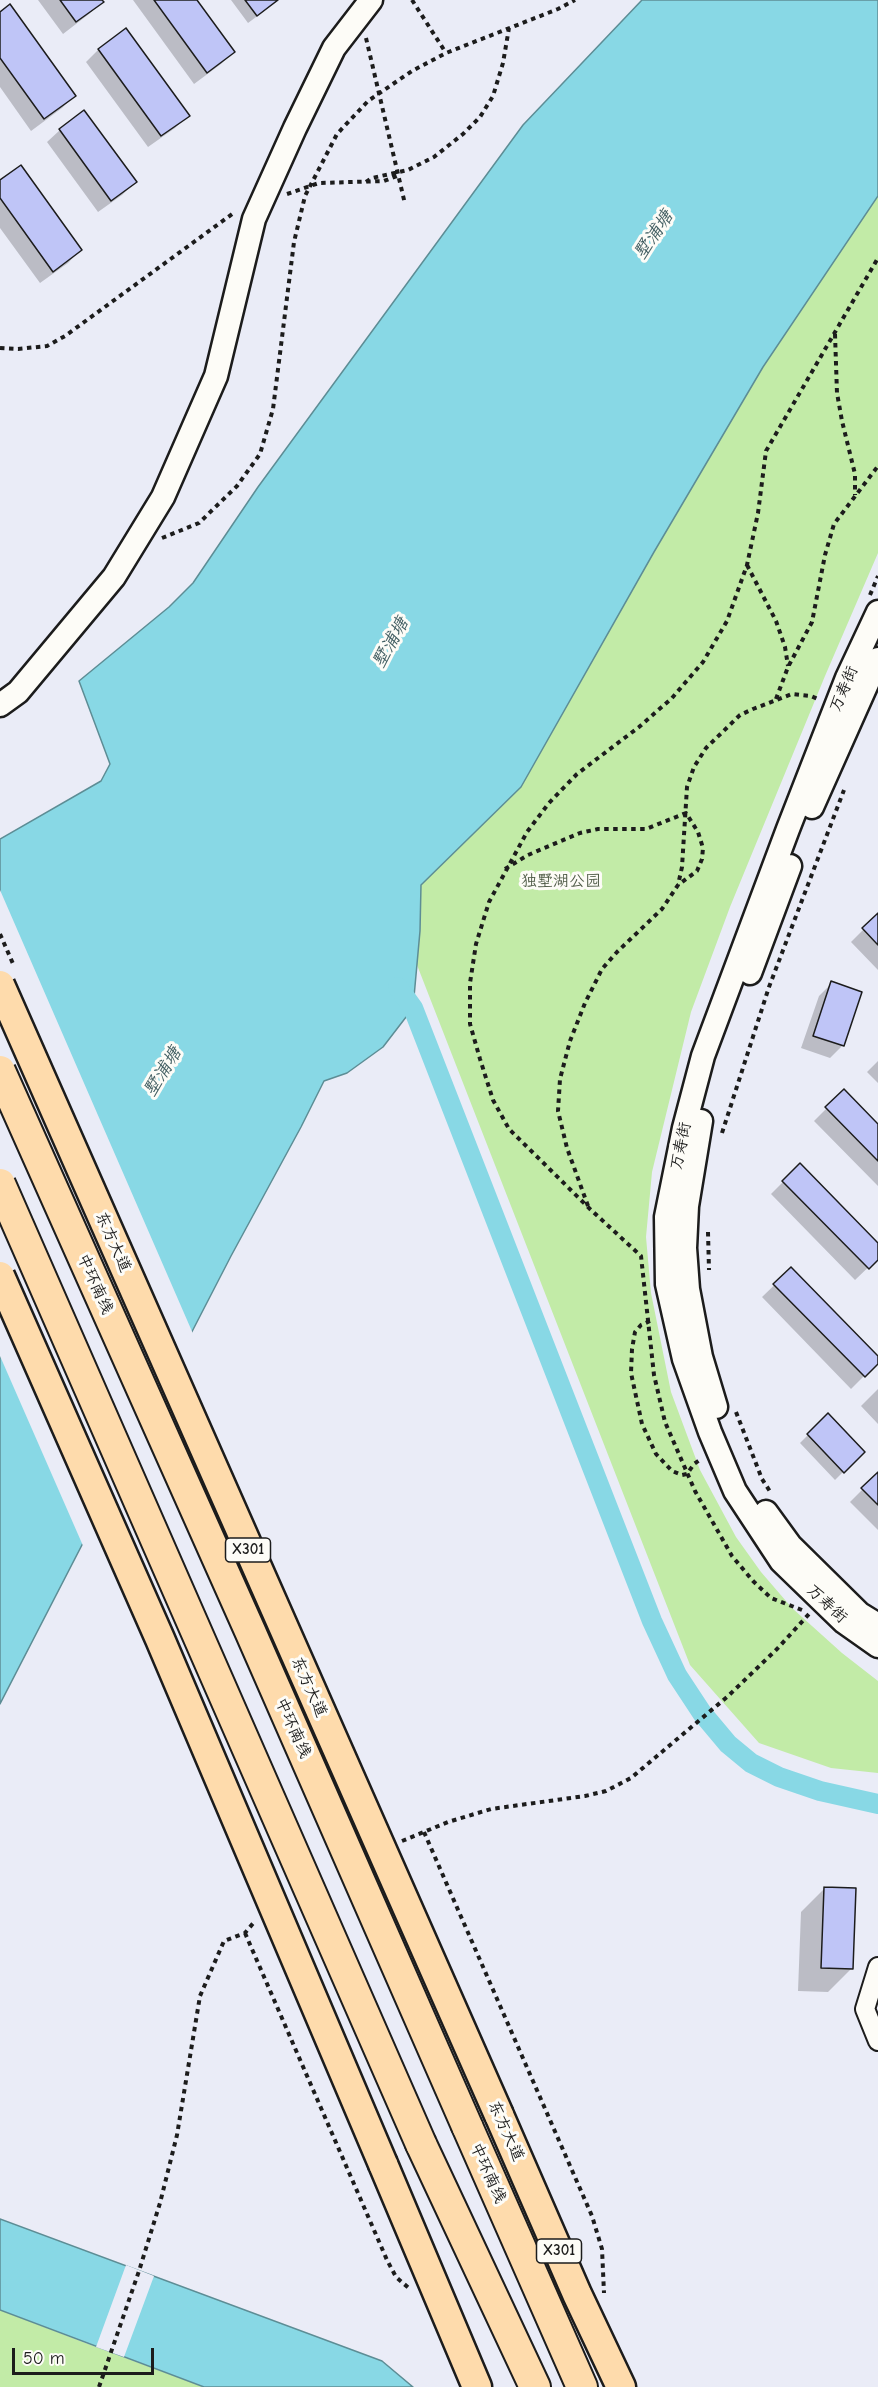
<!DOCTYPE html>
<meta charset="utf-8">
<style>
body{margin:0}
#map{position:relative;width:878px;height:2387px;overflow:hidden;background:#eaecf7;font-family:"Comic Neue",sans-serif}
canvas{display:block}
.scale{position:absolute;left:12px;top:2348px;width:142px;height:27px;box-sizing:border-box;border:3px solid #1c1c1c;border-top:0;padding-left:8px;font-size:18px;line-height:21px;white-space:nowrap;color:#1c1c1c;-webkit-text-stroke:4px #fdfcf7;paint-order:stroke}
</style>
<div id="map">
<canvas width="878" height="2387"></canvas>
<div class="scale">50 m</div>
</div>
<script>
const context = document.querySelector('canvas').getContext('2d');
context.lineJoin = 'round';
function fillPath(path, color) {
  context.fillStyle = color;
  context.fill(path, 'evenodd');
}
function shape(rows) {
  const path = new Path2D();
  for (const r of rows) {
    path.moveTo(r[0], r[1]);
    for (let i = 2; i < r.length; i += 2) path.lineTo(r[i], r[i + 1]);
  }
  return path;
}
function strokePath(path, color, width, dash) {
  context.strokeStyle = color;
  context.lineWidth = width;
  context.lineCap = dash ? 'butt' : 'round';
  context.setLineDash(dash || []);
  context.stroke(path);
}
function label(font, color, halo, rows, align = 'center') {
  context.font = font + ' "Comic Neue","LXGW WenKai TC",sans-serif';
  context.lineWidth = 6;
  context.setLineDash([]);
  context.textBaseline = 'middle';
  context.strokeStyle = halo;
  context.fillStyle = color;
  for (const [text, x, y, turn = 0] of rows) {
    context.save();
    context.translate(x, y);
    context.rotate((+turn || 0) * Math.PI / 180);
    context.textAlign = isNaN(turn) ? turn : align;
    if (halo) context.strokeText(text, 0, 0);
    context.fillText(text, 0, 0);
    context.restore();
  }
}
const green = shape([
 [878,86,878,553,825,676,730,907,691,1012,652,1172,646,1237,651,1293,671,1392,700,1470,736,1537,761,1572,792,1608,842,1653,878,1681,878,1773,831,1768,759,1743,690,1665,417,965,382,915],
 [0,2310,96,2347,204,2387,0,2387]
]);
const water = shape([
 [642,0,878,0,878,196,763,367,654,552,521,787,421,885,420,931,413,1008,383,1047,347,1073,324,1081,301,1127,231,1256,0,1704,0,839,101,781,110,764,79,681,169,607,193,583,258,487,523,125,642,0],
 [0,2219,382,2361,413,2387,204,2387,0,2310,0,2219]
]);
const pier = shape([
 [0,890,194,1336,84,1548,0,1356],
 [126,2265,154,2276,124,2357,96,2347]
]);
const shadow = shape([
 [38,0,100,0,102,2,89,14,63,34],
 [133,0,196,0,233,52,221,64,194,84],
 [231,0,279,0,248,23],
 [0,14,74,96,62,108,31,131,0,87],
 [126,30,188,115,175,128,148,147,86,62,98,50],
 [84,112,135,182,122,195,98,212,47,142,60,130],
 [0,182,80,250,68,263,40,283,0,228],
 [878,915,878,970,851,942],
 [832,983,843,1045,830,1058,801,1048,819,996],
 [878,1061,878,1083,867,1072],
 [844,1091,878,1126,878,1186,814,1121],
 [800,1165,878,1245,878,1258,855,1280,771,1194],
 [791,1269,878,1358,878,1362,851,1389,762,1297],
 [878,1389,878,1424,861,1406],
 [828,1415,863,1452,835,1480,800,1443],
 [878,1474,878,1530,850,1502],
 [824,1889,852,1968,828,1992,798,1991,801,1912]
]);
const canal = shape([
 [398,987,413,1008,652,1621,677,1675,702,1713,728,1744,751,1763,779,1777,820,1791,878,1804]
]);
const building = shape([
 [60,0,102,0,104,2,76,22,60,0],
 [154,0,197,0,235,52,207,73,154,0],
 [245,0,278,0,257,16,245,0],
 [10,4,76,96,44,119,0,58,0,12,10,4],
 [126,28,190,116,161,136,98,49,126,28],
 [84,110,137,182,111,201,59,129,84,110],
 [21,165,82,250,53,272,0,198,0,180,21,165],
 [878,913,878,945,862,928,878,913],
 [831,981,862,992,844,1046,813,1036,831,981],
 [844,1089,878,1124,878,1161,825,1107,844,1089],
 [800,1163,878,1243,878,1260,869,1269,782,1181,800,1163],
 [791,1267,878,1356,878,1364,865,1377,773,1284,791,1267],
 [828,1413,865,1452,844,1473,807,1434,828,1413],
 [878,1472,878,1505,861,1488,878,1472],
 [824,1887,856,1888,853,1969,821,1968,824,1887]
]);
const path = shape([
 [412,0,446,53],
 [366,38,405,204],
 [366,182,372,178,408,170,434,157,463,134,480,117,493,96,503,63,509,28],
 [287,194,319,183,384,181,397,176],
 [835,334,837,393,842,421,855,474,855,495],
 [0,348,18,349,47,346,65,336,235,212],
 [162,538,199,523,237,486,260,454,273,409,294,242,305,196,337,134,368,101,412,71,446,53,558,9,575,0],
 [747,565,776,621,785,647,788,666],
 [870,595,878,576],
 [776,699,788,667,812,622,825,555,834,524,878,466],
 [505,869,528,855,580,833,598,829,646,829,686,813,698,832,703,848,702,859,697,871,678,885],
 [722,1133,769,987,844,790],
 [588,1206,567,1148,558,1111,560,1079,570,1041,585,1003,602,969,617,952,662,909,678,885,682,867,687,787,694,767,706,748,740,715,753,709,792,694,811,696,820,700],
 [708,1232,709,1270],
 [650,1321,641,1325,635,1332,632,1349,631,1373,642,1424,656,1454,672,1471,682,1475,687,1474,694,1464,701,1459],
 [736,1412,762,1479,771,1493],
 [802,1610,771,1598,753,1581,732,1556,695,1491,665,1422,654,1375,641,1256,590,1209,509,1129,493,1100,480,1059,470,1024,470,983,476,944,489,902,527,832,549,803,577,774,639,727,672,698,703,662,727,621,747,565,758,513,766,451,878,258],
 [424,1832,592,2216,602,2249,604,2293],
 [402,1841,448,1822,491,1809,585,1796,606,1791,631,1778,727,1697,777,1649,809,1614],
 [245,1933,387,2260,396,2277,411,2290],
 [99,2387,139,2271,160,2203,177,2135,200,1996,224,1941,245,1933,255,1921]
]);
const minor = shape([
 [878,1967,865,2009,878,2041]
]);
const tertiary = shape([
 [878,612,847,678,788,829,703,1056,684,1128,666,1217,667,1284,684,1359,710,1432,735,1491,781,1561,844,1622,878,1646],
 [0,705,18,692,114,577,163,497,216,376,254,219,295,128,334,48,371,0],
 [812,807,878,659],
 [750,973,790,866],
 [701,1121,687,1206,685,1248,688,1289,701,1357,716,1407],
 [766,1512,790,1545,860,1614,878,1625]
]);
const primary = shape([
 [499,2115,577,2294,621,2387],
 [383,2164,477,2387]
]);
const trunk = shape([
 [467,2126,582,2387],
 [421,2144,535,2387]
]);
const pathBridge = shape([
 [0,934,14,966]
]);
const primaryBridge = shape([
 [0,985,499,2115],
 [0,1276,160,1639,383,2164]
]);
const trunkBridge = shape([
 [0,1071,250,1631,467,2126],
 [0,1184,421,2144]
]);
const shields = [
 [248,1550,45],
 [559,2251,45]
];
const shieldNames = [
 ["X301",248,1550],
 ["X301",559,2251]
];
const streetNames = [
 ["万寿街",844,689,-67],
 ["万寿街",681,1146,-78],
 ["东方大道",113,1242,66],
 ["中环南线",95,1284,66],
 ["万寿街",827,1604,43],
 ["东方大道",309,1687,66],
 ["中环南线",293,1728,66],
 ["东方大道",506,2131,66],
 ["中环南线",488,2173,66]
];
const parkNames = [
 ["独墅湖公园",561,881]
];
const waterNames = [
 ["墅浦塘",654,235,-56],
 ["墅浦塘",391,643,-61],
 ["墅浦塘",163,1072,-58]
];
fillPath(green, '#c2eba7');
fillPath(water, '#88d8e5');
strokePath(water, '#5d8d95', 1.5);
fillPath(pier, '#eaecf7');
fillPath(shadow, '#0003');
strokePath(canal, '#88d8e5', 20);
fillPath(building, '#bfc5f7');
strokePath(building, '#1c1c1c', 1.5);
strokePath(minor, '#1c1c1c', 22);
strokePath(tertiary, '#1c1c1c', 27);
strokePath(primary, '#1c1c1c', 33);
strokePath(trunk, '#1c1c1c', 34);
strokePath(path, '#1c1c1c', 4, [4.5, 4.5]);
strokePath(minor, '#fdfcf7', 18);
strokePath(tertiary, '#fdfcf7', 22);
strokePath(primary, '#fedbac', 28);
strokePath(trunk, '#fedbac', 30);
strokePath(primaryBridge, '#1c1c1c', 33, []);
strokePath(trunkBridge, '#1c1c1c', 34, []);
strokePath(pathBridge, '#1c1c1c', 4, [4.5, 4.5]);
strokePath(primaryBridge, '#fedbac', 28);
strokePath(trunkBridge, '#fedbac', 30);
for (const [x, y, w] of shields) {
  const box = new Path2D();
  box.roundRect(x - w / 2, y - 12, w, 24, 4.5);
  context.fillStyle = '#fdfcf7';
  context.fill(box);
  strokePath(box, '#1c1c1c', 1.5);
}
label('bold 15px', '#1c1c1c', null, shieldNames);
label('16px', '#1c1c1c', '#fdfcf7', streetNames);
label('16px', '#4e5a46', '#fdfcf7', parkNames);
label('italic 18px', '#425e62', '#fdfcf7', waterNames);
</script>
